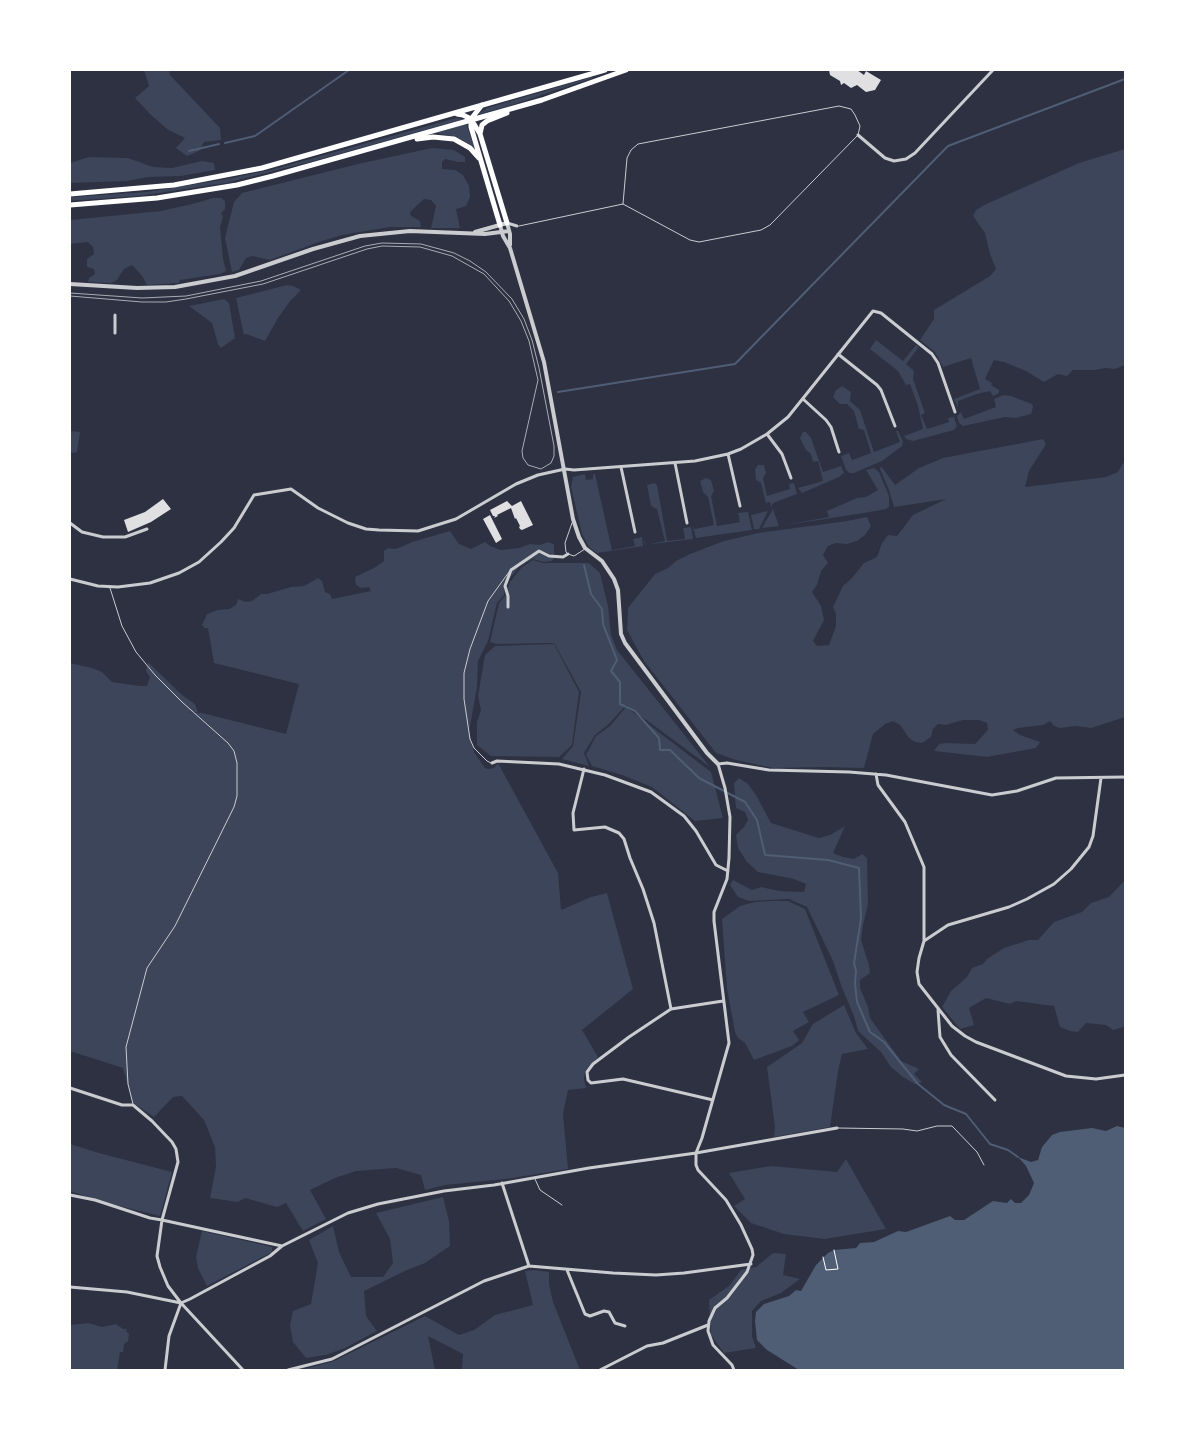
<!DOCTYPE html>
<style>
body{margin:0}
#map{position:relative;width:1195px;height:1440px;overflow:hidden;background:#2d3142;font-family:Overpass,sans-serif}
canvas{display:block}
.frame{position:absolute;inset:0;border:71px solid #fff;pointer-events:none}
</style>
<div id="map">
<canvas width="1195" height="1440"></canvas>
<div class="frame"></div>
</div>
<script>
const context = document.querySelector('canvas').getContext('2d');
context.lineJoin = 'round';
function fillPath(path, color) {
  context.fillStyle = color;
  context.fill(path, 'evenodd');
}
function shape(rows) {
  const path = new Path2D();
  for (const r of rows) {
    path.moveTo(r[0], r[1]);
    for (let i = 2; i < r.length; i += 2) path.lineTo(r[i], r[i + 1]);
  }
  return path;
}
function strokePath(path, color, width, dash) {
  context.strokeStyle = color;
  context.lineWidth = width;
  context.lineCap = dash ? 'butt' : 'round';
  context.setLineDash(dash || []);
  context.stroke(path);
}
const green = shape([
 [144,70,169,70,170,75,220,128,221,140,204,142,199,151,187,156,176,148,185,138,167,129,150,114,135,98,149,86],
 [592,77,593,78,518,103,477,115,487,108],
 [456,118,464,119,310,162,226,183,139,196,70,201,70,197,146,192,232,178,274,169],
 [466,123,475,149,474,150,469,144,456,137,436,133],
 [432,148,454,150,465,157,465,162,458,162,445,159,442,162,442,169,455,170,463,175,469,186,470,197,466,206,456,209,460,228,431,228,436,206,431,200,424,199,410,212,411,216,420,221,421,227,390,227,342,235,319,242,270,260,252,256,246,258,239,270,232,272,225,238,234,202,242,193,358,164],
 [1125,149,1125,365,1115,369,1105,368,1095,370,1073,370,1067,376,1058,374,1044,382,1026,371,1004,362,994,360,985,379,992,383,991,385,999,390,999,393,993,396,990,391,977,394,958,401,958,407,954,399,980,389,971,358,943,367,935,352,920,340,934,319,934,310,990,276,996,269,990,254,985,233,973,216,976,210,984,205,1079,163],
 [89,157,128,158,153,167,172,168,202,161,214,163,215,170,181,176,148,177,127,181,72,183,70,181,70,163],
 [213,198,221,198,225,201,225,209,221,213,223,217,220,227,223,259,226,271,220,274,180,280,179,283,147,285,142,276,132,265,124,269,117,280,111,283,88,282,89,278,95,274,94,269,87,267,87,259,94,254,93,247,88,242,70,244,70,220,161,211,192,204],
 [287,285,293,286,301,290,291,300,278,318,265,341,246,334,244,335,236,298],
 [224,299,229,303,235,338,221,348,218,344,212,323,189,306],
 [876,340,903,361,916,345,919,347,906,364,914,371,913,379,925,413,921,415,927,429,949,422,948,418,954,417,957,426,954,430,913,441,906,439,904,436,923,429,918,406,910,384,906,385,898,371,870,349],
 [842,386,851,392,850,401,860,410,874,452,900,442,896,431,898,431,903,441,902,446,882,461,854,473,850,473,846,470,841,456,849,453,852,460,871,453,864,430,859,429,854,411,847,404,840,404,833,397,836,390],
 [1003,395,1011,396,1032,404,1033,407,1031,414,1016,418,1005,417,963,426,959,423,957,416,961,412,964,419,996,407,994,399],
 [70,431,80,432,77,452,73,453,70,451],
 [803,432,806,432,811,438,823,472,841,466,844,473,839,477,802,493,798,488,823,481,818,461,813,462,811,454,806,450,800,438],
 [1043,439,1046,444,1029,471,1025,487,1106,477,1118,472,1125,460,1125,717,1091,728,1075,726,1060,728,1054,726,1050,721,1043,725,1018,728,1013,730,1020,735,1040,742,1036,748,987,757,934,751,939,744,946,743,975,744,988,730,987,723,979,720,963,720,946,725,938,724,933,729,931,737,922,743,915,742,909,738,900,725,893,721,885,724,873,734,864,768,822,767,773,768,736,760,716,753,644,661,627,630,628,608,655,574,668,568,676,561,690,554,724,541,758,533,847,521,867,517,871,526,865,535,857,541,847,544,836,543,828,546,823,555,828,563,821,571,817,585,812,592,821,606,824,620,813,641,817,646,829,645,836,626,836,614,833,607,843,586,852,578,864,563,877,557,882,543,888,535,897,536,913,515,946,499,894,507,889,490,880,469,881,466,895,485,919,468,943,458],
 [758,465,764,465,766,473,763,478,767,496,790,489,789,484,794,483,797,494,773,503,771,507,770,502,766,503,761,483,756,480,755,469],
 [874,468,879,472,889,496,889,507,886,509,864,513,779,526,762,528,773,509,779,526,829,517,827,511,857,498,866,497,878,490,866,470],
 [585,474,586,480,593,479,593,474,595,474,612,550,635,546,633,539,642,537,643,546,597,553,589,547,582,534,571,487,573,477],
 [706,478,711,480,714,491,711,496,717,526,740,522,738,513,748,512,752,530,696,538,693,527,695,529,714,525,708,497,703,492,700,481],
 [654,483,657,485,667,541,685,539,683,528,691,527,693,539,645,545,643,537,646,545,665,541,657,509,651,506,647,485],
 [768,511,759,529,754,529,751,515],
 [450,531,459,544,471,549,485,542,490,546,501,550,519,548,530,544,540,545,548,542,554,544,554,558,552,561,544,562,533,559,520,566,504,585,505,591,504,595,497,603,488,641,478,661,477,687,469,732,474,752,485,768,488,769,494,768,498,763,558,873,561,910,591,897,607,893,633,989,582,1030,598,1057,585,1071,584,1080,586,1088,568,1090,563,1114,568,1169,506,1179,445,1185,425,1190,421,1175,396,1168,356,1171,335,1178,310,1190,326,1219,303,1231,286,1203,277,1207,245,1198,238,1202,210,1198,216,1167,215,1147,204,1120,182,1096,173,1097,154,1117,132,1102,123,1068,70,1051,70,663,92,668,102,672,112,682,140,686,147,686,150,677,146,671,148,662,182,695,195,704,198,712,187,712,202,713,286,734,299,684,214,663,208,628,205,628,202,625,207,614,218,610,229,609,236,605,238,599,246,602,252,601,261,594,267,594,291,587,304,586,318,578,322,581,325,592,330,594,332,599,371,591,369,587,361,588,356,585,355,577,374,568,384,561,384,551,388,548,394,549,399,548,412,542],
 [533,560,543,563,589,563,600,573,608,606,611,635,617,650,710,767,626,705,609,724,595,735,584,753,589,766,562,759,573,746,581,692,554,643,496,644,490,642,499,603,505,596,510,582,522,567],
 [554,644,579,692,572,745,559,757,491,756,477,745,477,722,481,710,478,696,485,655,495,646],
 [626,707,711,772,723,818,695,821,652,787,622,775,592,766,586,755,596,736,610,726],
 [739,778,748,784,756,795,771,823,819,838,830,835,845,826,833,853,843,857,854,859,862,854,867,858,868,904,863,925,861,940,869,965,870,973,860,980,860,988,868,1007,870,1018,901,1061,919,1069,914,1074,922,1082,915,1084,903,1077,891,1067,881,1052,858,1031,854,1016,842,988,833,961,807,907,789,899,749,901,738,897,730,885,733,880,752,890,761,887,779,891,804,892,806,884,794,879,758,872,747,862,738,848,736,835,744,827,748,820,745,812,736,808,734,783],
 [1125,880,1124,1027,1113,1030,1106,1025,1086,1023,1078,1032,1070,1031,1060,1027,1054,1006,1016,1001,1010,1004,986,998,969,1008,974,1025,960,1029,942,1007,951,991,967,977,972,968,983,964,987,959,1004,948,1029,940,1038,940,1054,922,1082,912,1091,903,1109,897],
 [772,901,788,901,805,909,839,995,803,1012,809,1022,793,1031,799,1040,792,1046,754,1060,745,1043,738,1038,735,1032,727,989,722,919,740,906,755,902],
 [844,1005,856,1033,868,1049,842,1054,838,1071,830,1127,774,1137,775,1127,767,1067,802,1043,813,1024],
 [70,1144,99,1153,172,1172,160,1216,99,1201,70,1191],
 [846,1159,886,1229,824,1239,784,1234,751,1223,734,1206,745,1199,729,1173,771,1166,837,1172],
 [443,1197,449,1221,450,1246,425,1263,405,1271,364,1291,366,1316,377,1331,345,1348,326,1355,306,1358,293,1342,290,1325,293,1311,311,1304,318,1263,309,1240,333,1226,339,1252,351,1277,383,1277,393,1263,390,1239,376,1213],
 [202,1231,272,1247,272,1252,207,1286,198,1268,196,1257],
 [773,1253,786,1254,783,1275,800,1279,781,1293,761,1301,752,1311,752,1336,756,1348,724,1353,711,1335,709,1300,729,1286,741,1270,756,1267],
 [534,1270,549,1272,549,1284,553,1302,580,1370,462,1370,463,1354,428,1336,435,1370,301,1370,334,1361,425,1316,459,1335,474,1330,495,1315,533,1305,525,1271],
 [88,1323,102,1327,116,1324,123,1329,127,1329,126,1331,129,1334,128,1341,124,1344,123,1352,120,1352,117,1370,70,1370,70,1325]
]);
const water = shape([
 [1117,1126,1125,1128,1125,1370,799,1370,767,1350,757,1340,755,1321,756,1312,764,1304,789,1296,796,1290,801,1291,816,1265,828,1253,834,1250,856,1248,860,1243,874,1242,898,1231,906,1232,950,1216,955,1220,964,1220,993,1201,1007,1203,1011,1199,1015,1203,1021,1203,1029,1195,1034,1183,1026,1166,1018,1157,1031,1162,1038,1160,1042,1147,1052,1135,1060,1132,1092,1128,1106,1131]
]);
const stream = shape([
 [225,143,255,136,349,70],
 [189,151,219,144],
 [558,392,735,364,948,146,1125,79],
 [584,565,591,594,602,609,603,624,617,660,611,671,620,682,620,704,635,711,659,738,660,750,670,750,699,778,745,802,757,820,765,855,828,860,859,868,861,919,854,963,856,971,855,983,857,1002,870,1032,884,1042,918,1084,944,1105,966,1114,990,1144,1008,1150,1018,1157]
]);
const building = shape([
 [829,70,857,70,864,75,866,71,881,80,875,90,866,92,857,85,851,88,844,83,841,85,840,81,830,75],
 [163,499,171,509,151,522,128,532,124,520,145,512],
 [507,501,512,506,521,501,533,525,522,530,520,529,519,527,520,526,516,518,515,519,511,508,497,515,498,516,494,518,495,516,493,516,490,510],
 [490,515,502,539,496,543,483,519]
]);
const path = shape([
 [823,1257,826,1270,838,1269,834,1250]
]);
const service = shape([
 [519,226,623,204,690,240,699,242,761,230,770,225,858,135,860,126,855,115,851,109,839,106,638,144,631,150,627,158,623,204],
 [572,523,565,543,566,552,568,554,574,556,585,549],
 [110,588,122,626,136,652,155,675,182,702,228,743,234,751,237,763,237,796,234,807,175,926,147,968,126,1047,128,1084,133,1104],
 [491,763,487,761,474,748,470,739,464,699,464,673,470,649,488,601,509,572],
 [837,1128,903,1129,917,1131,937,1126,952,1126,977,1152,984,1165],
 [535,1179,540,1190,562,1205]
]);
const minor = shape([
 [858,135,885,158,894,161,906,159,915,153,993,70],
 [507,223,517,226],
 [115,315,115,333],
 [838,354,877,385,881,390,895,426],
 [803,399,826,420,831,427,839,452],
 [767,434,782,454,791,478],
 [728,454,740,506],
 [675,463,687,523],
 [621,467,635,532],
 [70,523,82,532,103,537,125,537,147,529],
 [70,579,98,586,118,587,150,583,179,573,199,562,221,542,234,528,254,495,291,489,318,508,348,523,366,529,379,530,418,531,456,519,516,484,538,475,565,469,574,470,695,461,728,454,741,449,767,434,788,417,873,311,881,313,932,354,938,363,955,412],
 [508,607,508,596,505,586,511,570,539,551,549,556,563,557,568,554],
 [492,763,497,761,559,764,605,775,651,792,684,816,696,831,716,865,728,871],
 [584,769,573,813,574,830,605,827,619,833,624,839,630,858,643,889,654,923,671,1009],
 [876,774,878,785,905,822,924,867,924,941,919,958,917,972,919,984,952,1026,965,1036,976,1042,1066,1076,1096,1079,1125,1075],
 [924,941,948,925,1009,907,1027,899,1054,884,1071,869,1089,847,1093,836,1101,778],
 [938,1010,940,1037,951,1055,995,1100],
 [70,1088,122,1105,133,1105,152,1121,172,1142,176,1149,178,1162,162,1220,282,1246,348,1213,378,1204,444,1191,494,1185,589,1168,696,1153,837,1128],
 [713,1100,623,1079,591,1083,588,1080,587,1072,593,1064,629,1037,671,1009,723,1001],
 [502,1183,529,1266],
 [70,1195,95,1200,150,1218,162,1220,157,1256,160,1267,168,1286,181,1303,243,1370],
 [567,1270,585,1314,590,1316,604,1311,609,1312,615,1323,625,1326],
 [70,1287,127,1292,181,1303,190,1299,270,1256,282,1246],
 [165,1370,169,1336,181,1303],
 [288,1370,332,1359,484,1281,529,1266,613,1273,656,1275,684,1273,751,1264],
 [600,1370,647,1346,663,1343,708,1325],
 [734,1370,732,1365,713,1345,708,1331,709,1321,715,1308,727,1298,747,1272,753,1255,752,1249,741,1225,726,1200,698,1170,696,1165,696,1153,702,1138,729,1043,714,921,714,912,727,879,729,858,730,817,725,788,718,764,727,763,769,770,849,772,886,775,992,795,1017,791,1056,778,1125,777]
]);
const tertiary = shape([
 [500,225,503,236,510,248,544,362,573,519,579,537,585,548,602,561,614,579,618,590,621,634,625,643,707,753,718,764],
 [475,232,507,223,510,234,510,245],
 [70,284,137,288,175,287,235,276,313,249,360,236,410,231,485,234,509,231]
]);
const trunk = shape([
 [482,105,471,119,471,127,500,225],
 [457,114,463,115,471,119,480,134,507,223],
 [480,134,482,125,487,121,507,113],
 [417,139,433,137,454,139,470,148,479,158],
 [70,194,174,185,262,168,605,70],
 [70,205,157,198,237,185,273,176,542,100,626,70]
]);
const tram = shape([
 [70,293,142,298,186,296,261,281,365,246,382,243,421,244,454,253,470,261,486,272,512,299,524,319,532,340,539,368,554,446,554,456,551,463,541,469,528,465,523,458,522,451,538,380,529,341,521,321,509,301,484,274,452,256,420,247,382,246,367,249,263,284,186,299,166,302,142,302,70,296]
]);
fillPath(green, '#3c4559');
fillPath(water, '#4f5d75');
strokePath(stream, '#4f5d75', 2);
fillPath(building, '#e0e0e3');
strokePath(path, '#fff', 1);
strokePath(service, '#caccd0', 1);
strokePath(minor, '#caccd0', 3);
strokePath(tertiary, '#caccd0', 4);
strokePath(trunk, '#fff', 5);
strokePath(tram, '#abadb3', 1);
</script>
